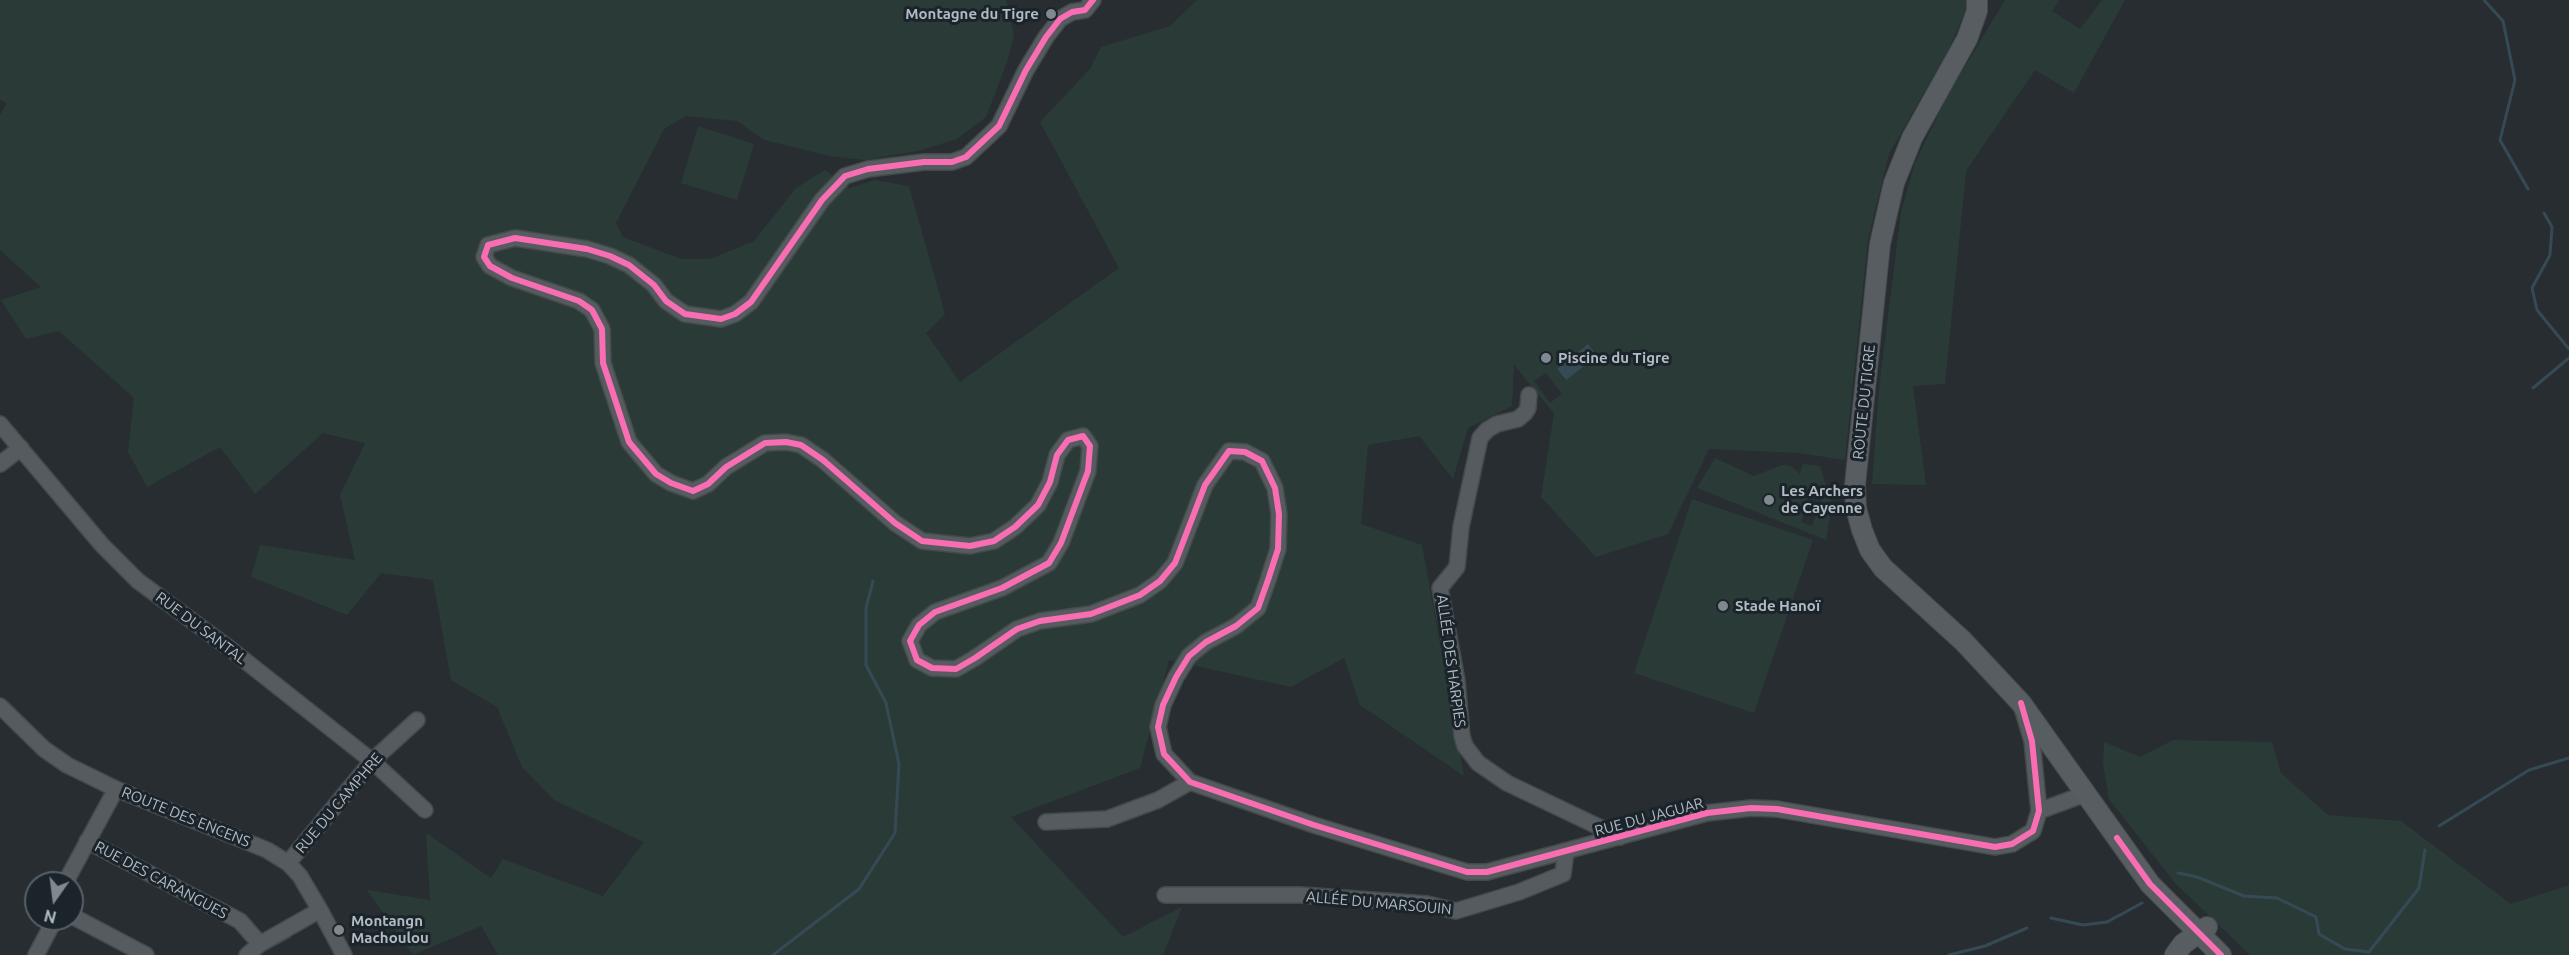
<!DOCTYPE html>
<meta charset="utf-8">
<style>
body{margin:0}
#map{position:relative;width:2569px;height:955px;overflow:hidden;background:#272d30;font-family:Ubuntu,sans-serif}
canvas{display:block}
.north{position:absolute;left:24px;top:871px;width:60px;height:60px;box-sizing:border-box;background:#1b242a;border:2px solid #576067;border-radius:50%;rotate:194deg;font-size:16px;font-weight:700;line-height:24px;text-align:center;color:#b0bbc2}
.north::after{content:'';display:block;margin:auto;width:21px;height:27px;background:#80898f;clip-path:polygon(50% 0,100% 100%,50% 72%,0 100%)}
</style>
<div id="map">
<canvas width="2569" height="955"></canvas>
<div class="north">N</div>
</div>
<script>
const context = document.querySelector('canvas').getContext('2d');
context.lineJoin = 'round';
function fillPath(path, color) {
  context.fillStyle = color;
  context.fill(path, 'evenodd');
}
function shape(rows) {
  const path = new Path2D();
  for (const r of rows) {
    path.moveTo(r[0], r[1]);
    for (let i = 2; i < r.length; i += 2) path.lineTo(r[i], r[i + 1]);
  }
  return path;
}
function strokePath(path, color, width, dash) {
  context.strokeStyle = color;
  context.lineWidth = width;
  context.lineCap = dash ? 'butt' : 'round';
  context.setLineDash(dash || []);
  context.stroke(path);
}
function label(font, color, halo, rows, align = 'center') {
  context.font = font + ' Ubuntu,sans-serif';
  context.lineWidth = 6;
  context.setLineDash([]);
  context.textBaseline = 'middle';
  context.strokeStyle = halo;
  context.fillStyle = color;
  for (const [text, x, y, turn = 0] of rows) {
    context.save();
    context.translate(x, y);
    context.rotate((+turn || 0) * Math.PI / 180);
    context.textAlign = isNaN(turn) ? turn : align;
    if (halo) context.strokeText(text, 0, 0);
    context.fillText(text, 0, 0);
    context.restore();
  }
}
const green = shape([
 [0,0,1006,0,1014,36,1007,62,986,117,957,139,918,151,864,160,830,156,764,140,737,121,686,116,664,129,616,223,623,237,681,259,710,259,754,241,796,188,825,170,849,188,875,180,909,186,945,314,926,333,960,382,1119,268,1040,122,1090,69,1101,47,1170,26,1197,0,1966,0,1967,6,1950,47,1889,154,1868,239,1845,460,1799,453,1709,449,1668,534,1596,557,1541,497,1554,413,1514,365,1512,406,1468,428,1453,479,1419,436,1368,445,1361,524,1422,545,1464,776,1360,705,1344,658,1291,687,1169,660,1140,768,1011,817,1123,937,1182,907,1163,955,498,955,481,926,413,955,367,890,430,900,426,833,491,878,503,859,603,896,644,842,554,800,522,767,497,707,451,680,433,580,381,573,347,615,251,577,260,545,355,560,340,495,365,443,323,433,255,494,220,447,147,487,128,452,134,398,59,331,26,339,1,300,41,287,0,250,0,115,7,103,0,100],
 [1588,344,1597,355,1565,380,1557,369],
 [1546,373,1562,394,1550,403,1534,381],
 [2005,0,2059,0,2052,11,2080,29,2102,0,2125,0,2074,93,2035,70,1966,171,1945,384,1913,386,1926,485,1872,484,1879,389,1901,212,1915,163,1947,96],
 [698,126,754,144,737,200,681,183],
 [1715,458,1754,476,1782,465,1791,466,1800,474,1803,464,1820,466,1832,505,1826,540,1697,488],
 [1812,492,1823,496,1812,526,1801,522],
 [1692,499,1813,540,1754,713,1634,673],
 [2173,740,2272,742,2281,773,2328,815,2401,821,2511,904,2569,885,2569,955,2250,955,2175,883,2109,799,2103,763,2104,742,2140,757]
]);
const water = shape([
 [1588,344,1597,356,1566,380,1557,369]
]);
const stream = shape([
 [2484,0,2503,21,2515,80,2500,140,2528,189],
 [2544,213,2552,227,2550,255,2532,288,2537,310,2569,349],
 [2533,388,2569,358],
 [2439,826,2529,770,2569,758],
 [2178,873,2197,877,2244,896,2277,898,2316,917,2319,934,2345,949,2369,952,2419,888,2425,850],
 [2051,918,2083,925,2107,922,2142,903],
 [261,952,289,937],
 [773,955,859,889,895,833,899,764,886,703,866,665,866,608,873,581],
 [1949,955,1985,946,2027,928]
]);
const minor = shape([
 [1093,0,1085,10,1072,12,1060,19,1046,37,1026,70,999,126,966,157,952,162,924,162,868,169,845,176,822,200,751,302,735,314,721,319,685,314,666,301,654,285,629,265,610,256,587,249,515,238,488,245,484,257,490,266,512,278,579,301,592,310,602,329,603,363,629,442,656,474,671,483,693,491,708,484,726,467,765,443,786,442,801,445,823,460,895,523,922,541,970,546,994,541,1015,527,1038,505,1050,482,1057,455,1068,440,1083,436,1090,446,1088,471,1061,543,1049,563,1002,588,935,612,919,625,910,641,917,660,932,668,956,669,975,658,1017,629,1040,621,1091,614,1140,595,1160,581,1175,563,1205,485,1229,451,1245,452,1262,461,1275,488,1279,514,1278,549,1268,580,1258,608,1236,626,1206,642,1189,656,1176,677,1163,705,1158,727,1164,754,1190,782,1314,825,1467,872,1487,872,1707,813,1751,808,1777,809,1995,847,2012,844,2033,831,2039,811,2032,741,2023,711],
 [1529,395,1528,408,1525,413,1518,419,1497,424,1487,430,1480,438,1461,527,1457,567,1440,588,1457,681,1462,736,1465,746,1478,763,1507,783,1620,837],
 [0,424,102,545,138,581,229,648,372,761,425,810],
 [0,464,21,448],
 [0,706,44,749,67,765,116,789,267,850,288,863,300,876,320,910,344,955],
 [2039,811,2085,794],
 [1046,822,1107,819,1158,800,1190,782],
 [87,841,240,921,260,944],
 [288,863,372,761,417,720],
 [65,883,116,789],
 [1165,895,1300,895,1427,904,1456,911,1519,892,1563,874,1566,851],
 [72,916,146,955],
 [36,955,55,919],
 [247,955,260,944,320,910]
]);
const major = shape([
 [1977,0,1977,11,1967,39,1912,138,1894,183,1880,244,1855,485,1856,508,1862,530,1870,550,1883,568,1963,641,2021,703,2150,884,2221,955],
 [2175,955,2183,944,2207,927]
]);
const cycleway = shape([
 [1093,0,1085,10,1072,12,1060,19,1046,37,1026,70,999,126,966,157,952,162,924,162,868,169,845,176,822,200,751,302,735,314,721,319,685,314,666,301,654,285,629,265,610,256,587,249,515,238,488,245,484,257,490,266,512,278,579,301,592,310,602,329,603,363,629,442,656,474,671,483,693,491,708,484,726,467,765,443,786,442,801,445,823,460,895,523,922,541,970,546,994,541,1015,527,1038,505,1050,482,1057,455,1068,440,1083,436,1090,446,1088,471,1061,543,1049,563,1002,588,935,612,919,625,910,641,917,660,932,668,956,669,975,658,1017,629,1040,621,1091,614,1140,595,1160,581,1175,563,1205,485,1229,451,1245,452,1262,461,1275,488,1279,514,1278,549,1268,580,1258,608,1236,626,1206,642,1189,656,1176,677,1163,705,1158,727,1164,754,1190,782,1314,825,1467,872,1487,872,1707,813,1751,808,1777,809,1995,847,2012,844,2033,831,2039,811,2032,741,2021,703],
 [2117,838,2150,884,2221,955]
]);
const markers = [
 [1051,14,6,"#80898f"],
 [1546,358,6,"#80898f"],
 [1769,500,6,"#80898f"],
 [1723,606,6,"#80898f"],
 [339,930,6,"#80898f"]
];
const poiNames = [
 ["Montagne du Tigre",1039,14,"right"],
 ["Piscine du Tigre",1558,358],
 ["Les Archers",1781,491],
 ["de Cayenne",1781,508],
 ["Stade Hanoï",1735,606],
 ["Montangn",351,921],
 ["Machoulou",351,938]
];
const streetNames = [
 ["ROUTE DU TIGRE",1864,402,-84],
 ["RUE DU SANTAL",201,628,37],
 ["ALLÉE DES HARPIES",1451,661,82],
 ["RUE DU CAMPHRE",339,803,-50],
 ["ROUTE DES ENCENS",186,817,22],
 ["RUE DU JAGUAR",1649,817,-15],
 ["RUE DES CARANGUES",161,880,28],
 ["ALLÉE DU MARSOUIN",1379,903,5]
];
fillPath(green, '#2a3b37');
fillPath(water, '#364a55');
strokePath(stream, '#364a55', 3);
strokePath(minor, '#44494b', 18);
strokePath(major, '#444a4d', 22);
strokePath(minor, '#565b5f', 15);
strokePath(major, '#585d61', 20);
strokePath(cycleway, '#f96db3', 6);
for (const [x, y, r, color] of markers) {
  const dot = new Path2D();
  dot.arc(x, y, r, 0, 2 * Math.PI);
  context.fillStyle = color;
  context.fill(dot);
  strokePath(dot, '#1b242a', 2);
}
label('bold 15px', '#b0bbc2', '#1b242a', poiNames, 'left');
label('15px', '#b0bbc2', '#1b242a', streetNames);
</script>
